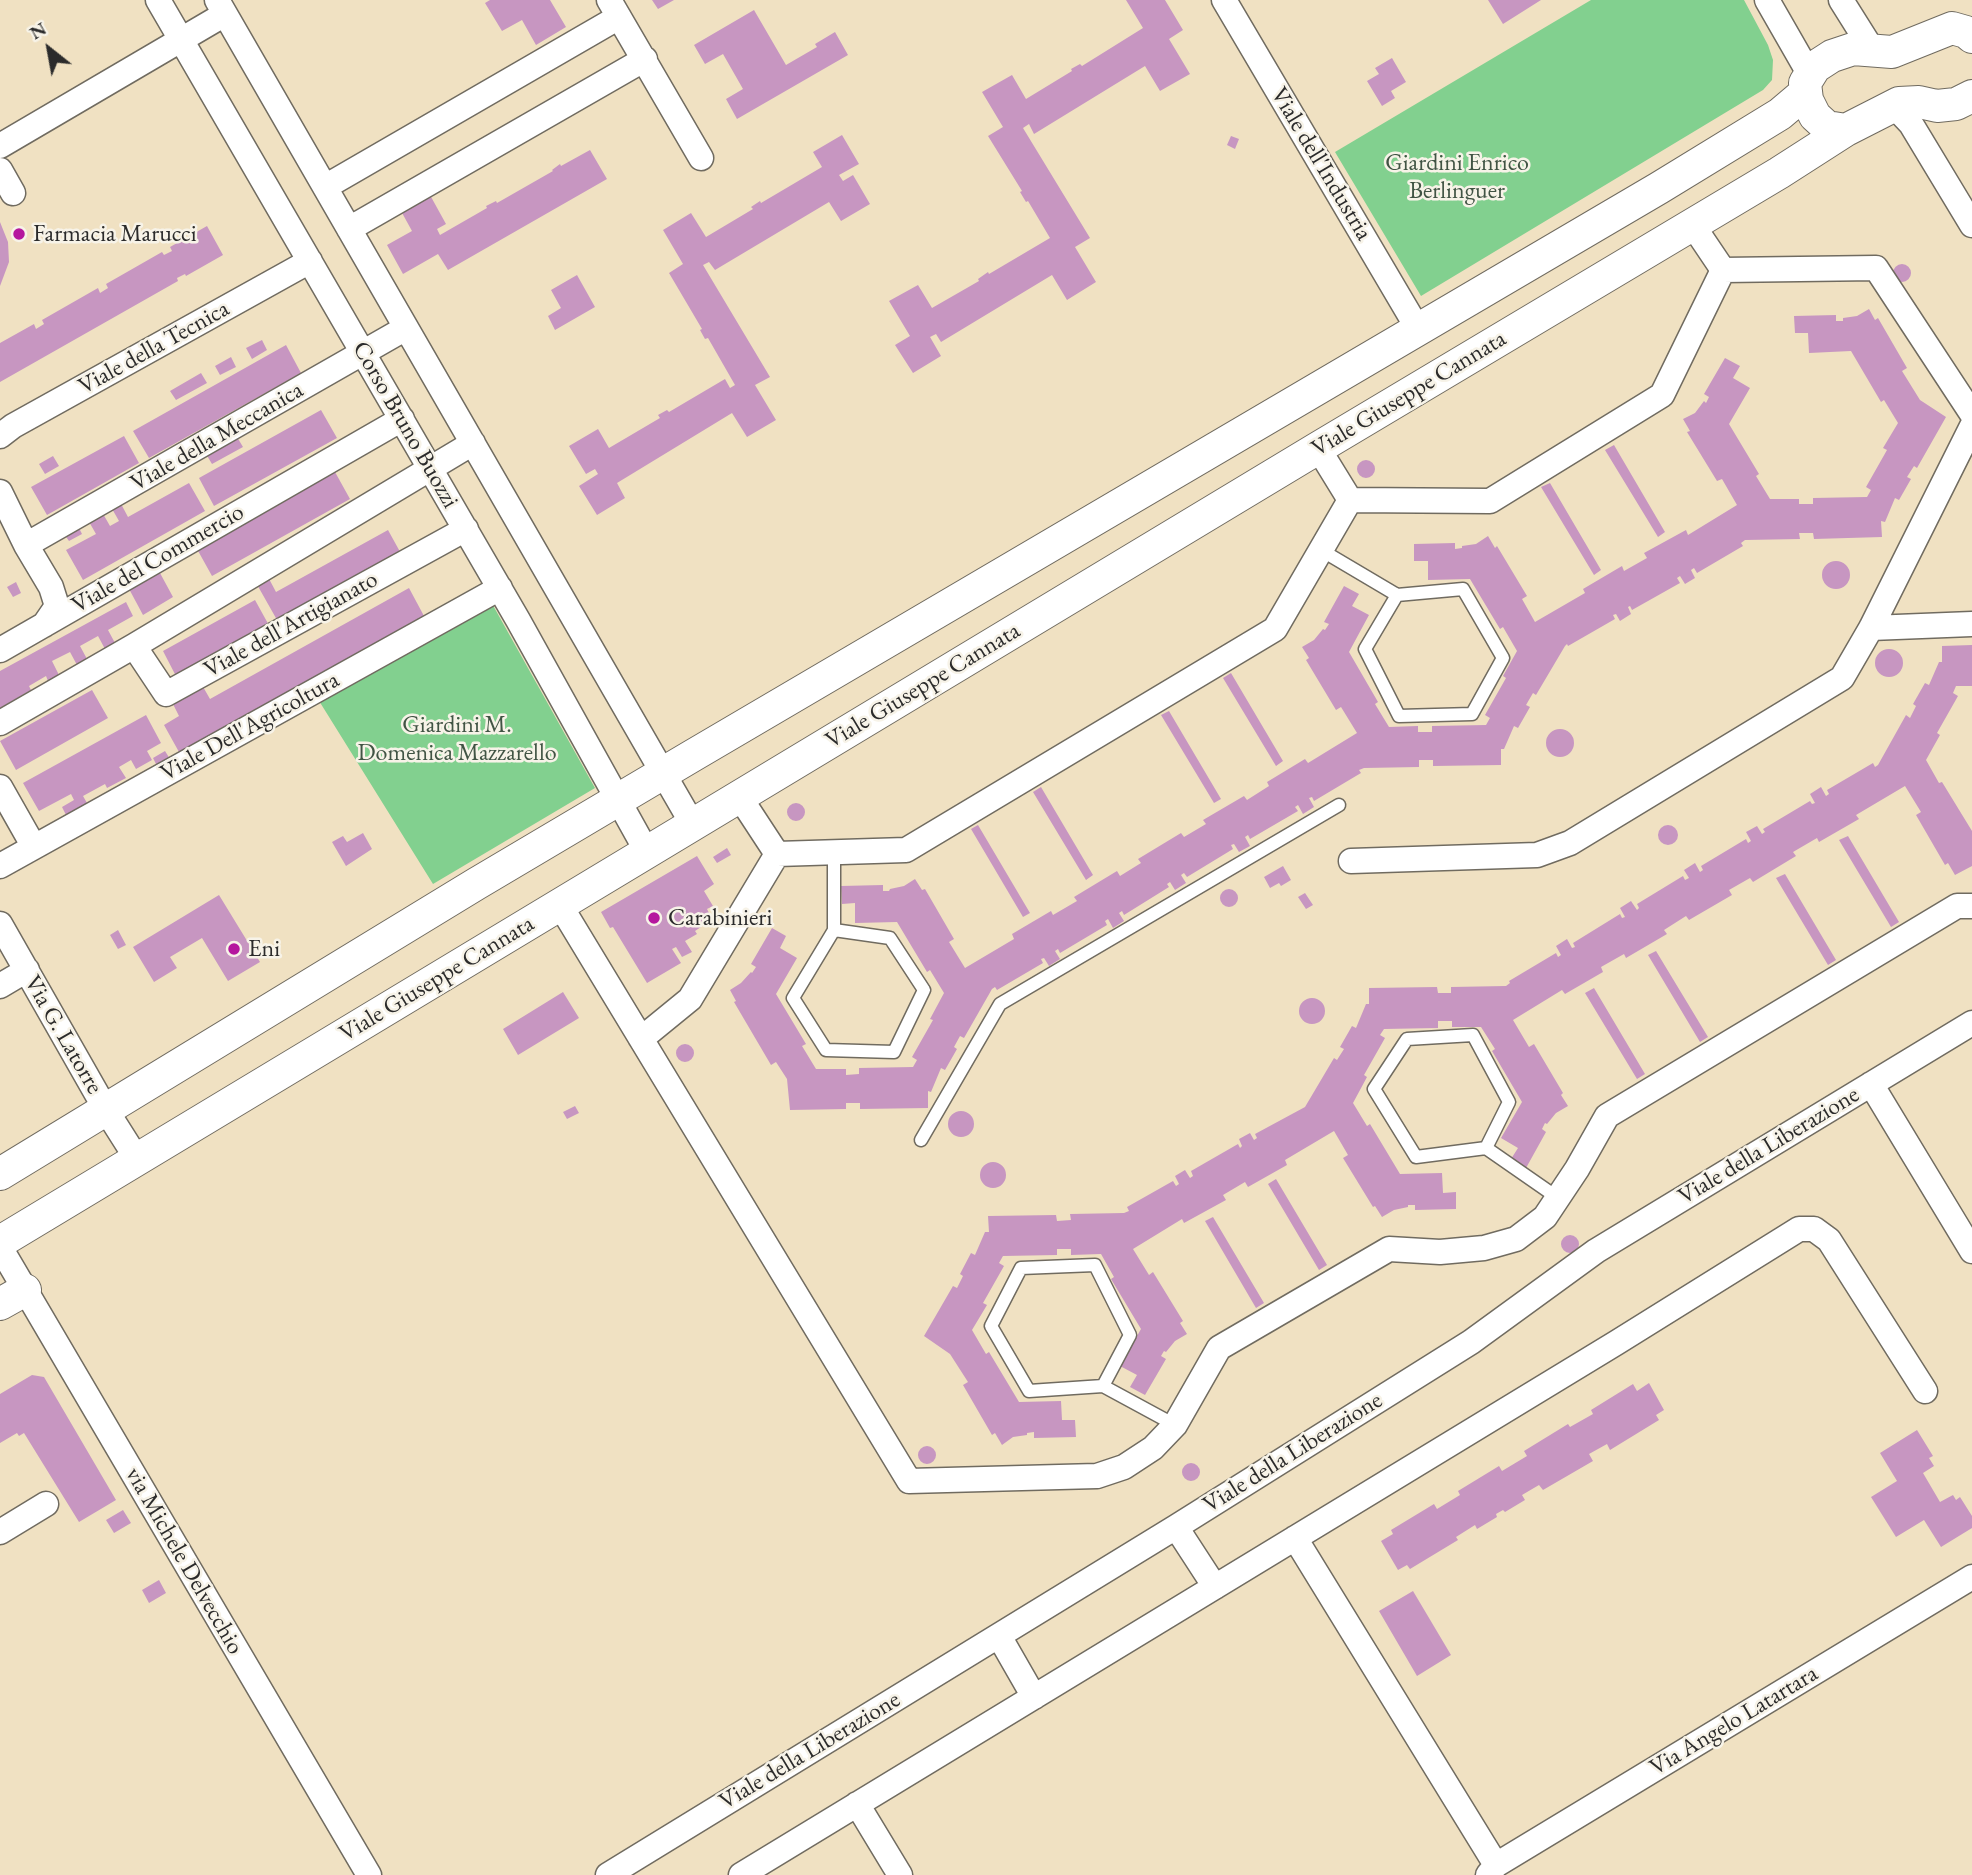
<!DOCTYPE html>
<style>
body{margin:0}
#map{position:relative;width:1972px;height:1875px;overflow:hidden;background:#f0e1c2;font-family:"EB Garamond",serif}
canvas{display:block}
.north{position:absolute;left:14px;top:14px;width:70px;height:70px;-webkit-text-stroke:5px #f7f3e8;paint-order:stroke;rotate:329deg;font-size:19px;font-weight:700;line-height:28px;text-align:center;color:#2b2b2b}
.north::after{content:'';display:block;margin:auto;width:24px;height:32px;background:#2b2b2b;clip-path:polygon(50% 0,100% 100%,50% 72%,0 100%)}
</style>
<div id="map">
<canvas width="1972" height="1875"></canvas>
<div class="north">N</div>
</div>
<script>
const context = document.querySelector('canvas').getContext('2d');
context.lineJoin = 'round';
function fillPath(path, color) {
  context.fillStyle = color;
  context.fill(path, 'evenodd');
}
function shape(rows) {
  const path = new Path2D();
  for (const r of rows) {
    if (r.length === 3) {
      path.moveTo(r[0] + r[2], r[1]);
      path.arc(r[0], r[1], r[2], 0, 2 * Math.PI);
      continue;
    }
    path.moveTo(r[0], r[1]);
    for (let i = 2; i < r.length; i += 2) path.lineTo(r[i], r[i + 1]);
  }
  return path;
}
function strokePath(path, color, width, dash) {
  context.strokeStyle = color;
  context.lineWidth = width;
  context.lineCap = dash ? 'butt' : 'round';
  context.setLineDash(dash || []);
  context.stroke(path);
}
function label(font, color, halo, rows, align = 'center') {
  context.font = font + ' "EB Garamond",serif';
  context.lineWidth = 5;
  context.setLineDash([]);
  context.textBaseline = 'middle';
  context.strokeStyle = halo;
  context.fillStyle = color;
  for (const [text, x, y, turn = 0] of rows) {
    context.save();
    context.translate(x, y);
    context.rotate((+turn || 0) * Math.PI / 180);
    context.textAlign = isNaN(turn) ? turn : align;
    if (halo) context.strokeText(text, 0, 0);
    context.fillText(text, 0, 0);
    context.restore();
  }
}
const green = shape([
 [1591,0,1744,0,1768,45,1773,60,1772,80,1763,90,1421,296,1335,152],
 [490,600,595,788,433,884,316,696]
]);
const building = shape([
 [490,0,550,0,566,27,536,45,522,20,502,31,485,3],
 [652,0,674,0,658,9],
 [1126,0,1165,0,1183,30,1169,39,1190,74,1160,91,1145,66,1034,134,1029,124,1023,128,1090,238,1075,247,1096,282,1067,300,1052,275,941,342,936,334,930,337,941,356,913,373,895,345,910,336,889,301,918,285,932,308,979,281,978,279,988,272,989,274,1050,238,1028,201,1026,202,1020,192,1022,191,988,136,1003,127,982,92,1012,75,1026,99,1072,71,1071,69,1080,64,1082,66,1143,28],
 [1488,0,1541,0,1503,24],
 [754,10,786,65,817,47,815,44,835,32,848,55,737,119,726,99,743,89,723,54,705,64,694,45],
 [1392,58,1406,82,1391,91,1395,98,1382,106,1367,81,1379,74,1375,68],
 [842,135,859,164,839,175,843,181,853,175,870,204,841,221,829,202,715,270,709,262,703,265,770,377,755,385,776,420,747,437,732,413,617,483,625,498,597,515,579,486,598,474,595,469,586,474,569,446,598,429,609,448,660,418,658,415,667,410,669,412,725,379,730,388,735,385,708,338,705,339,700,330,702,329,669,273,683,264,663,230,691,213,706,237,753,209,751,207,760,201,761,203,822,167,813,152],
 [1231,136,1239,139,1235,149,1227,145],
 [590,150,607,179,448,270,438,254,403,274,387,245,412,231,401,211,430,195,446,224,437,229,440,235,487,208,486,206,496,201,497,203,553,171,552,170,560,164,561,166],
 [0,222,8,242,9,262,0,286],
 [207,226,223,255,186,276,185,274,177,278,178,281,0,382,0,343,34,324,36,329,44,324,42,320,98,288,100,293,108,288,106,284,162,252,164,255,172,251,170,247],
 [1902,273,9],
 [577,275,595,307,555,330,548,316,561,308,551,290],
 [1869,309,1875,320,1878,318,1907,368,1902,371,1920,400,1946,417,1917,468,1914,466,1907,477,1911,479,1899,500,1895,498,1885,522,1881,521,1882,537,1814,539,1813,533,1799,533,1800,539,1745,540,1741,543,1743,546,1697,573,1694,568,1691,570,1695,578,1685,584,1680,576,1677,578,1680,583,1632,610,1630,606,1628,607,1631,614,1620,621,1616,614,1613,615,1615,619,1568,646,1567,644,1565,646,1536,695,1533,693,1526,705,1530,707,1518,728,1514,726,1504,749,1501,749,1501,765,1433,766,1433,760,1419,760,1419,767,1364,768,1359,770,1361,773,1314,801,1312,797,1309,798,1314,807,1303,814,1298,805,1295,807,1298,811,1250,839,1248,835,1245,837,1250,846,1239,852,1234,844,1231,845,1233,849,1187,877,1184,873,1181,875,1186,883,1175,890,1170,882,1167,884,1169,887,1124,915,1122,911,1119,913,1124,921,1113,928,1108,919,1105,921,1107,925,1060,953,1058,949,1055,951,1060,959,1049,966,1044,958,1041,959,1043,963,997,990,995,987,992,989,964,1038,960,1036,954,1047,957,1049,945,1070,941,1068,931,1092,928,1091,928,1108,860,1109,860,1103,846,1103,846,1109,790,1110,787,1079,776,1062,771,1065,734,1002,736,1001,730,990,741,983,751,972,752,973,756,967,751,964,772,928,786,936,780,948,797,958,776,994,806,1044,802,1046,816,1069,846,1069,846,1075,859,1074,859,1068,913,1067,917,1060,912,1057,933,1020,930,1019,944,993,930,970,927,972,897,922,855,923,855,903,842,904,841,886,883,885,883,891,889,891,890,889,904,886,915,879,922,890,925,889,954,939,949,942,965,968,1014,939,1012,934,1051,911,1053,915,1077,901,1074,897,1117,871,1120,876,1141,863,1138,859,1181,833,1184,837,1206,824,1203,820,1244,796,1247,800,1269,786,1267,782,1305,759,1308,763,1357,733,1341,707,1336,710,1306,660,1309,658,1302,647,1314,640,1323,629,1325,630,1329,624,1324,622,1344,586,1359,594,1352,606,1369,615,1349,652,1378,702,1375,704,1389,727,1418,726,1418,732,1432,732,1432,726,1486,725,1490,718,1485,715,1506,678,1503,676,1517,651,1503,627,1500,629,1470,579,1428,580,1428,561,1414,561,1414,544,1455,543,1455,549,1462,548,1462,546,1476,544,1488,536,1495,548,1497,546,1527,596,1522,599,1535,622,1585,593,1583,589,1622,566,1624,571,1647,558,1644,553,1686,530,1688,535,1737,505,1722,479,1717,481,1687,432,1690,431,1683,419,1695,413,1704,401,1706,403,1709,397,1704,394,1725,358,1740,366,1733,378,1750,388,1729,424,1759,474,1756,476,1770,499,1799,499,1799,504,1813,504,1813,498,1867,497,1871,490,1866,487,1887,450,1883,448,1898,423,1884,400,1881,402,1851,351,1809,353,1808,333,1795,333,1794,316,1836,315,1836,321,1843,321,1843,318,1857,316],
 [262,340,267,350,252,359,246,348],
 [286,345,301,373,149,458,133,431],
 [231,357,236,367,220,375,215,366],
 [201,373,207,383,176,400,170,391],
 [321,410,337,438,214,506,199,478],
 [124,436,139,463,47,515,31,487],
 [237,437,243,447,212,464,206,454],
 [1614,445,1665,532,1658,537,1605,450],
 [53,456,59,466,45,474,39,464],
 [1366,469,9],
 [335,472,350,499,212,576,197,549],
 [189,483,205,511,83,580,66,550,96,534,88,520,102,512,110,526,119,521,111,507,120,502,128,517],
 [1550,483,1601,570,1594,575,1541,487],
 [78,526,82,534,69,541,64,534],
 [388,530,404,559,281,627,255,581,267,575,276,592],
 [1836,575,14],
 [154,562,173,597,143,615,128,587],
 [16,582,21,593,13,597,7,587],
 [409,588,424,616,179,752,164,725,179,716,172,702,202,685,210,699],
 [255,600,271,629,178,680,163,651],
 [126,602,133,616,108,630,115,643,105,649,98,636,80,646,87,659,77,665,70,652,52,661,59,675,48,681,46,676,29,686,31,690,0,708,0,671],
 [1972,645,1972,686,1956,686,1953,693,1958,696,1937,733,1940,735,1926,760,1939,783,1942,782,1972,831,1972,866,1955,875,1948,863,1945,865,1916,815,1921,812,1905,786,1856,815,1859,819,1819,842,1817,838,1793,852,1796,856,1753,882,1750,878,1729,890,1732,895,1689,920,1686,916,1664,930,1667,934,1626,958,1624,954,1601,967,1603,972,1565,994,1562,990,1513,1020,1529,1047,1534,1044,1563,1093,1561,1095,1568,1106,1556,1113,1547,1124,1545,1123,1542,1129,1546,1132,1526,1168,1511,1159,1518,1148,1501,1138,1522,1102,1492,1051,1495,1049,1481,1027,1452,1027,1452,1021,1438,1021,1438,1028,1384,1029,1380,1035,1385,1038,1364,1075,1367,1077,1353,1103,1367,1126,1370,1124,1400,1174,1442,1173,1443,1193,1456,1192,1456,1209,1415,1210,1415,1205,1408,1205,1408,1207,1394,1210,1382,1217,1375,1206,1373,1207,1343,1158,1348,1155,1334,1131,1285,1160,1287,1165,1248,1187,1245,1182,1223,1195,1226,1200,1184,1223,1182,1219,1133,1249,1149,1275,1153,1272,1183,1321,1180,1323,1187,1334,1175,1341,1166,1352,1164,1351,1161,1356,1166,1359,1145,1395,1130,1387,1137,1375,1120,1366,1141,1329,1111,1279,1114,1277,1101,1254,1071,1255,1071,1249,1057,1249,1057,1255,1003,1256,999,1263,1004,1266,983,1303,987,1305,972,1330,986,1354,989,1352,1019,1402,1061,1401,1062,1420,1075,1420,1076,1437,1034,1438,1034,1432,1027,1433,1027,1435,1013,1437,1002,1445,995,1433,992,1435,963,1385,968,1382,950,1354,924,1336,953,1286,957,1288,963,1276,960,1274,971,1253,975,1255,985,1232,989,1232,988,1216,1056,1215,1057,1221,1071,1220,1070,1214,1124,1213,1129,1211,1127,1207,1173,1181,1176,1186,1179,1184,1175,1176,1185,1170,1190,1178,1193,1176,1191,1171,1238,1144,1240,1148,1242,1146,1239,1139,1250,1133,1254,1140,1257,1138,1255,1134,1305,1107,1334,1058,1337,1060,1344,1049,1340,1047,1352,1026,1356,1028,1366,1004,1369,1004,1369,988,1437,987,1438,993,1451,993,1451,987,1506,986,1510,983,1509,981,1556,953,1558,957,1561,955,1556,946,1567,939,1572,948,1575,947,1573,943,1620,914,1622,918,1625,917,1620,908,1631,901,1637,910,1639,908,1637,904,1683,876,1685,880,1689,878,1684,870,1695,863,1700,872,1703,870,1701,866,1746,839,1748,843,1751,841,1746,832,1757,826,1762,834,1765,832,1763,829,1810,801,1812,804,1815,803,1810,794,1821,787,1826,796,1829,794,1827,790,1873,763,1875,767,1878,765,1906,715,1910,718,1916,706,1913,704,1925,683,1929,685,1939,662,1942,662,1942,646],
 [1889,663,14],
 [1231,673,1283,761,1276,766,1223,678],
 [92,690,108,718,16,770,0,741],
 [1169,711,1221,799,1214,803,1161,715],
 [146,715,161,743,147,751,152,760,136,769,131,760,119,767,126,778,107,788,105,784,83,796,87,803,66,815,62,807,74,800,71,794,39,811,23,783],
 [1560,743,14],
 [165,751,170,759,157,766,153,758],
 [1041,787,1093,875,1086,880,1033,792],
 [796,812,9],
 [978,825,1030,913,1023,917,971,829],
 [1668,835,10],
 [363,833,372,849,346,866,332,842,343,836,347,842],
 [1848,836,1899,922,1891,927,1839,840],
 [727,848,731,855,717,863,713,857],
 [697,856,714,884,704,891,713,906,707,909,709,913,703,917,705,920,699,924,701,927,695,931,697,934,685,941,692,952,682,957,676,947,672,949,681,963,647,983,613,927,610,928,601,912],
 [1283,866,1291,880,1281,886,1279,883,1270,888,1264,877],
 [1785,874,1836,960,1828,965,1776,878],
 [1229,898,9],
 [1305,893,1313,905,1306,909,1298,897],
 [219,895,260,962,228,981,202,938,170,957,177,968,154,982,133,947],
 [118,930,126,945,118,949,110,935],
 [1656,951,1708,1037,1700,1042,1648,955],
 [1594,988,1645,1074,1637,1079,1585,993],
 [563,992,579,1018,518,1055,503,1029],
 [1312,1011,13],
 [685,1053,9],
 [575,1106,579,1113,567,1119,563,1112],
 [961,1124,13],
 [993,1175,13],
 [1276,1179,1327,1265,1319,1270,1268,1184],
 [1213,1217,1264,1303,1256,1308,1205,1221],
 [1570,1244,9],
 [32,1375,44,1377,116,1500,79,1522,24,1433,19,1436,17,1433,0,1443,0,1394],
 [1649,1383,1664,1410,1656,1415,1659,1420,1610,1450,1607,1444,1589,1454,1593,1461,1543,1490,1539,1485,1522,1495,1525,1500,1505,1512,1503,1510,1496,1514,1497,1517,1477,1529,1475,1525,1456,1537,1458,1540,1410,1569,1407,1565,1398,1570,1381,1541,1393,1534,1391,1530,1434,1504,1437,1509,1460,1495,1458,1491,1499,1466,1502,1471,1527,1456,1524,1451,1568,1424,1570,1427,1593,1414,1591,1410,1633,1384,1637,1391],
 [1917,1430,1933,1456,1929,1458,1934,1466,1923,1473,1940,1502,1953,1495,1956,1500,1960,1497,1972,1516,1972,1528,1941,1547,1924,1520,1896,1537,1871,1497,1897,1481,1880,1453],
 [927,1455,9],
 [1191,1472,9],
 [123,1510,131,1523,114,1533,106,1520],
 [159,1580,166,1593,149,1603,142,1590],
 [1413,1591,1451,1655,1417,1676,1379,1611]
]);
const service = shape([
 [1321,550,1397,595,1365,649,1399,716,1472,714,1503,658,1463,589,1397,595],
 [834,853,834,930,793,998,826,1050,894,1052,924,990,890,938,834,930],
 [921,1140,1000,1004,1339,805],
 [1486,1148,1416,1157,1374,1089,1407,1039,1473,1035,1509,1102,1486,1148,1558,1198],
 [1103,1386,1029,1391,991,1326,1021,1268,1095,1265,1130,1335,1103,1386,1175,1425]
]);
const minor = shape([
 [158,0,518,620,647,852],
 [217,0,693,825],
 [609,0,701,158],
 [1224,0,1418,329],
 [1767,0,1810,75],
 [1841,0,1873,51],
 [1894,106,1911,124,1972,225],
 [0,146,225,14],
 [0,170,13,193],
 [325,187,619,17],
 [1692,224,1723,270],
 [349,229,645,59],
 [0,436,13,426,310,261],
 [1318,448,1350,500],
 [0,492,26,545,51,587,57,606,44,625],
 [1350,500,1490,501,1662,395,1723,270,1876,268,1972,414],
 [26,545,406,328],
 [1871,628,1972,624],
 [134,646,166,694,466,529],
 [0,650,402,419],
 [0,723,134,646,473,443],
 [0,787,34,847],
 [739,796,777,854],
 [1351,861,1537,855,1570,843,1842,678,1871,628,1972,426],
 [0,866,500,588],
 [560,905,909,1481,1097,1476,1124,1467,1153,1448,1175,1425,1219,1348,1389,1249,1440,1252,1484,1248,1516,1239,1545,1217,1577,1169,1607,1116,1957,906,1972,906],
 [0,924,106,1110,137,1159],
 [0,986,27,970],
 [641,1039,690,999,777,854,906,850,1275,629,1350,500],
 [1871,1084,1972,1251],
 [0,1247,369,1875],
 [1176,1527,1215,1587],
 [0,1532,46,1504],
 [1295,1538,1496,1865],
 [999,1636,1034,1697],
 [857,1804,900,1875],
 [608,1875,1176,1527,1471,1342,1596,1251,1972,1023],
 [741,1875,1616,1343,1799,1229,1814,1229,1829,1240,1925,1391],
 [1488,1875,1496,1865,1972,1577]
]);
const tertiary = shape([
 [1972,37,1966,32,1952,28,1892,52,1853,49,1832,56,1815,67,1805,83,1807,100,1815,116,1827,127,1846,130,1899,103,1919,102,1937,106,1956,104,1972,96],
 [0,1174,476,884,692,756,1659,188,1780,114,1806,92],
 [0,1242,1318,448,1779,173,1846,130],
 [0,1304,25,1290]
]);
const markers = [
 [19,234,7,"#b5179e"],
 [654,918,7,"#b5179e"],
 [234,949,7,"#b5179e"]
];
const parkNames = [
 ["Giardini Enrico",1457,163],
 ["Berlinguer",1457,191],
 ["Giardini M.",457,725],
 ["Domenica Mazzarello",457,753]
];
const streetNames = [
 ["Viale dell'Industria",1321,164,59],
 ["Viale della Tecnica",154,348,-29],
 ["Viale Giuseppe Cannata",1409,394,-31],
 ["Corso Bruno Buozzi",405,425,60],
 ["Viale della Meccanica",217,437,-30],
 ["Viale del Commercio",158,559,-30],
 ["Viale dell'Artigianato",291,625,-29],
 ["Viale Giuseppe Cannata",923,686,-31],
 ["Viale Dell'Agricoltura",250,727,-29],
 ["Viale Giuseppe Cannata",437,979,-31],
 ["Via G. Latorre",63,1035,60],
 ["Viale della Liberazione",1769,1146,-31],
 ["Viale della Liberazione",1293,1453,-32],
 ["via Michele Delvecchio",184,1561,60],
 ["Via Angelo Latartara",1734,1721,-31],
 ["Viale della Liberazione",810,1751,-31]
];
const poiNames = [
 ["Farmacia Marucci",33,234],
 ["Carabinieri",668,918],
 ["Eni",248,949]
];
fillPath(green, '#82d08f');
fillPath(building, '#c796c1');
strokePath(service, '#706b60', 15);
strokePath(minor, '#706b60', 27);
strokePath(tertiary, '#706b60', 34);
strokePath(service, '#fff', 12);
strokePath(minor, '#fff', 24);
strokePath(tertiary, '#fff', 32);
for (const [x, y, r, color] of markers) {
  const dot = new Path2D();
  dot.arc(x, y, r, 0, 2 * Math.PI);
  context.fillStyle = color;
  context.fill(dot);
  strokePath(dot, '#f7f3e8', 2.5);
}
label('24px', '#415444', '#f7f3e8', parkNames);
label('24px', '#2b2b2b', '#f7f3e8', streetNames);
label('24px', '#2b2b2b', '#f7f3e8', poiNames, 'left');
</script>
